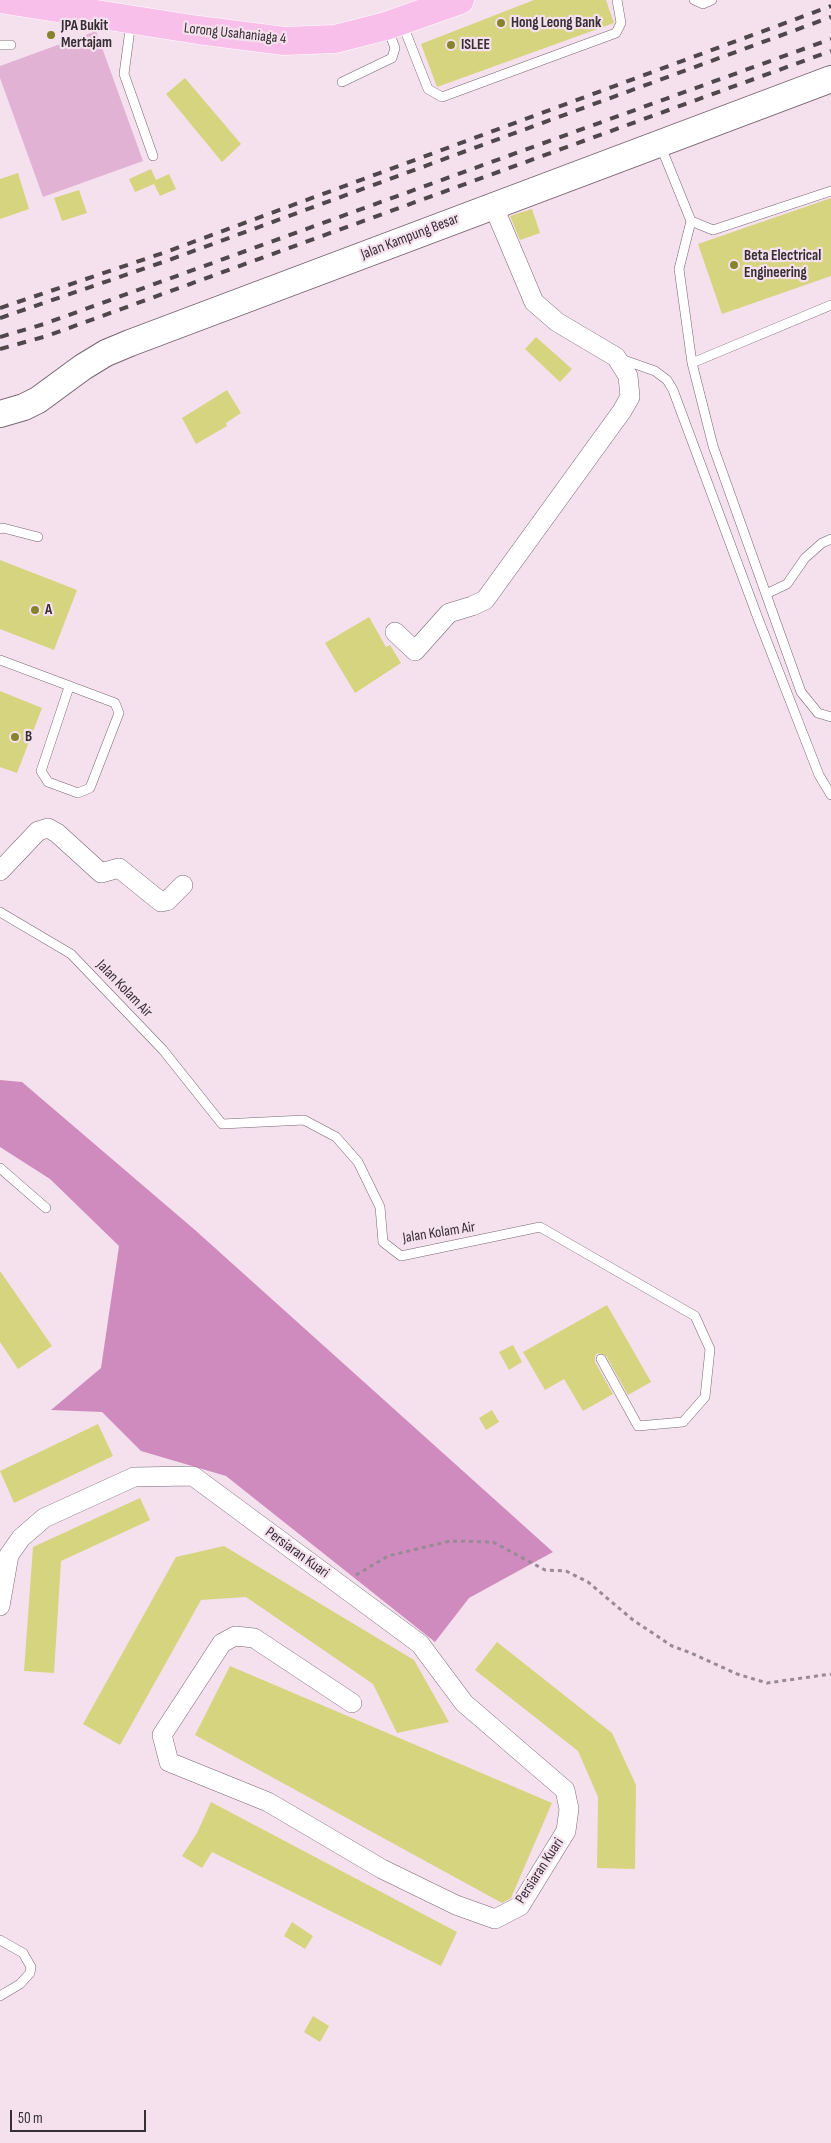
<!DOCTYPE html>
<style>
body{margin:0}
#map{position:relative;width:831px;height:2143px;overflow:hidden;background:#f5e0ee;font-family:"Sofia Sans Condensed",sans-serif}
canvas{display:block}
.scale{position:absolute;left:10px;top:2110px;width:136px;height:22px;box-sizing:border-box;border:2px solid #362f34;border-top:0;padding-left:6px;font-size:15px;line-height:18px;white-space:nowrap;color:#362f34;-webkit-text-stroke:4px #f5e0ee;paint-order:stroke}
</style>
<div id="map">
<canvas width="831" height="2143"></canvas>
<div class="scale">50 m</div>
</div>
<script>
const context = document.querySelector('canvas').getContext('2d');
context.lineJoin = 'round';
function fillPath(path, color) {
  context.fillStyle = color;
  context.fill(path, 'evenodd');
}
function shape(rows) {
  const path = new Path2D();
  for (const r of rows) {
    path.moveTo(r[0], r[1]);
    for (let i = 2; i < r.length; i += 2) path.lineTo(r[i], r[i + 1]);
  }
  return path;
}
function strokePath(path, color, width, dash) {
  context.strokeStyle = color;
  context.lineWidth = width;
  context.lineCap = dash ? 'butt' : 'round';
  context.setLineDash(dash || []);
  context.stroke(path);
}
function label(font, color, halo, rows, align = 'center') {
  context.font = font + ' "Sofia Sans Condensed",sans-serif';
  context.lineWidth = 4.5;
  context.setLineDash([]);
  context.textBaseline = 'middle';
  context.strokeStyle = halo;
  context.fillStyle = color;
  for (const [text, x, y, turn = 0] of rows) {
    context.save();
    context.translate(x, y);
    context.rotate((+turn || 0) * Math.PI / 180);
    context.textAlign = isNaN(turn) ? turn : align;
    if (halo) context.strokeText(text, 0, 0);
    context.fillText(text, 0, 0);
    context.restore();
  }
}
const green = shape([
 [96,31,143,161,43,197,0,78,0,66]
]);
const forest = shape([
 [0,1080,22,1082,195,1230,553,1552,469,1598,435,1642,226,1476,141,1451,102,1412,51,1410,101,1368,119,1246,50,1179,0,1147]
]);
const building = shape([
 [534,0,606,0,614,23,437,87,421,44],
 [185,78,241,144,222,162,166,94],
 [151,169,156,180,169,174,176,189,160,196,154,184,135,192,129,179],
 [18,173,29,209,0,219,0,179],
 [79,190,87,213,62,221,54,198],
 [831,198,831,276,722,314,698,244],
 [532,209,540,233,520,240,510,216],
 [536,337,572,369,560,382,525,349],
 [227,390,241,413,226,423,227,426,196,444,182,418],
 [0,560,77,590,54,650,0,629],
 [369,617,386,647,390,645,401,663,355,693,325,643],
 [0,691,42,708,17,773,0,767],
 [0,1271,52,1346,18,1369,0,1342],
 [607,1305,651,1382,628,1395,606,1356,598,1353,595,1356,595,1362,613,1394,583,1411,564,1379,545,1390,523,1352],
 [513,1345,522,1362,509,1370,499,1352],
 [492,1410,499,1422,486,1430,479,1418],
 [98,1424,113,1456,14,1503,0,1471],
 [140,1498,150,1520,61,1561,54,1673,24,1671,33,1547],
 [224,1546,414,1660,449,1722,397,1733,373,1684,246,1597,201,1600,120,1745,83,1724,176,1557],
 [497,1642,612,1733,636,1785,635,1869,597,1868,598,1797,578,1751,475,1670],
 [230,1666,552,1803,511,1898,502,1903,195,1735],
 [211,1802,457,1932,441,1966,212,1852,202,1868,182,1856,197,1833],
 [292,1922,313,1936,305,1949,284,1936],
 [313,2016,329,2026,320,2042,304,2032]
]);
const path = shape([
 [356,1575,388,1556,450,1541,493,1542,545,1570,566,1571,588,1582,633,1620,672,1646,691,1653,737,1674,767,1683,831,1674]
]);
const lane = shape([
 [694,0,703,4,712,0],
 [131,22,124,74,153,156],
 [402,23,428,89,442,97,616,33,621,23,617,0],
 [0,45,11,45],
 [342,82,392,58,395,48,388,29],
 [661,147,691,221,679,269,692,363,713,446,801,692,818,713,831,717],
 [691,221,713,230,831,191],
 [621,359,655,371,667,380,673,390,759,621,819,775,831,795],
 [692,363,831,305],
 [0,529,3,528,38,537],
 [766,594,787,584,805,558,822,543,831,539],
 [0,660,115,703,119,713,90,788,78,793,48,782,41,771,69,687],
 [0,912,71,954,163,1050,222,1124,304,1120,336,1137,358,1162,380,1207,383,1242,401,1256,540,1227,695,1316,710,1349,705,1397,683,1422,638,1426,601,1359],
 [0,1168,46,1208],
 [0,1940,23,1953,31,1967,30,1973,20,1984,0,1996]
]);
const street = shape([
 [395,632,415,651,449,613,472,606,485,600,622,411,630,397,628,376,616,357,557,322,534,302,493,205],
 [0,871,38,831,48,828,57,833,101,873,119,868,161,902,167,901,183,885],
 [0,1606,9,1555,21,1538,44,1518,134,1477,193,1476,420,1644,464,1703,565,1790,569,1809,566,1831,520,1906,495,1919,456,1905,382,1869,268,1802,169,1762,162,1735,222,1643,235,1636,254,1638,352,1703]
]);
const secondary = shape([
 [0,414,24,407,38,400,83,367,106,353,130,343,831,79]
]);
const primary = shape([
 [6,0,198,30,284,41,335,39,386,26,460,0]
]);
const rail = shape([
 [0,308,166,252,831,6],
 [0,318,169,260,831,17],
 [0,337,44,324,831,39],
 [0,349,47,336,831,51]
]);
const markers = [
 [501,23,5,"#87832c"],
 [51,35,5,"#87832c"],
 [451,45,5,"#87832c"],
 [734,265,5,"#87832c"],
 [35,610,5,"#87832c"],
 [15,737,5,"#87832c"]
];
const poiNames = [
 ["Hong Leong Bank",511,23],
 ["JPA Bukit",61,26],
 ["Mertajam",61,43],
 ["ISLEE",461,45],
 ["Beta Electrical",744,256],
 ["Engineering",744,273],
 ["A",45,610],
 ["B",25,737]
];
const streetNames = [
 ["Lorong Usahaniaga 4",235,34,6],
 ["Jalan Kampung Besar",410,237,-21],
 ["Jalan Kolam Air",124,989,46],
 ["Jalan Kolam Air",439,1233,-9],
 ["Persiaran Kuari",297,1553,36],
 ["Persiaran Kuari",540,1871,-57]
];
fillPath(green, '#e1b2d4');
fillPath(forest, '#d08bbe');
fillPath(building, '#d6d47f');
strokePath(lane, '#786673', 10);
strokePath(street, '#786673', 20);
strokePath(secondary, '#786673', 28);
strokePath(primary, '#fff', 29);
strokePath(path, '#988a94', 3, [4, 4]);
strokePath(lane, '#fff', 9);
strokePath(street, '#fff', 19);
strokePath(secondary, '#fff', 26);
strokePath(primary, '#f8bfea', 28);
strokePath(rail, '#50474d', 4, [9, 9]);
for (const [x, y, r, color] of markers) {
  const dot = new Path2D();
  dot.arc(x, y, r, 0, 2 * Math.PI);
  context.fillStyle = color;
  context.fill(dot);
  strokePath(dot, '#f5e0ee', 2);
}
label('bold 15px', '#362f34', '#f5e0ee', poiNames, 'left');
label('15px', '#362f34', '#f5e0ee', streetNames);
</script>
